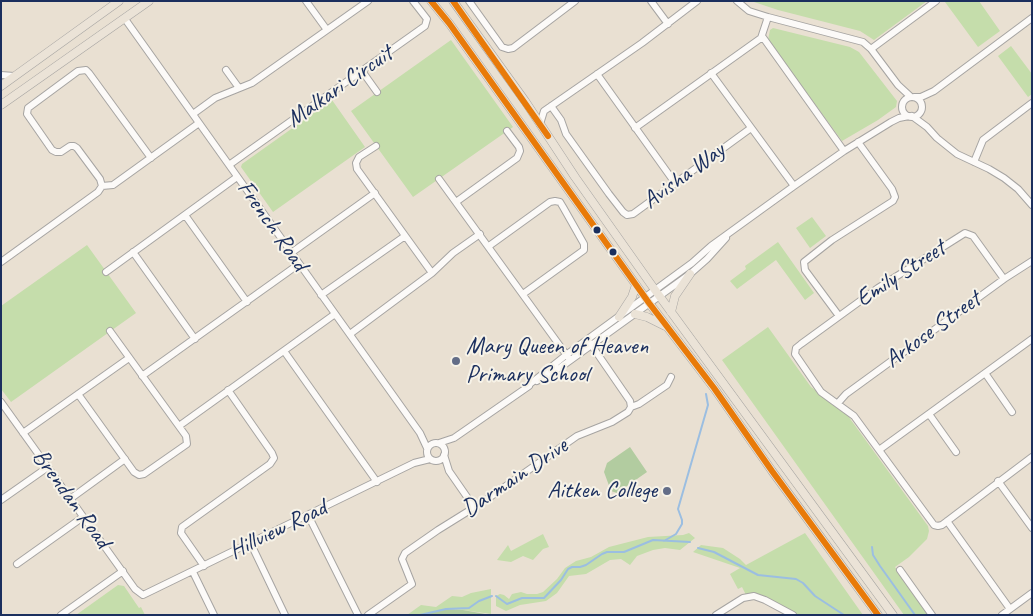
<!DOCTYPE html>
<style>
body{margin:0}
#map{position:relative;width:1033px;height:616px;overflow:hidden;background:#e9e0d2;font-family:Caveat,sans-serif}
canvas{display:block}
.frame{position:absolute;inset:0;border:2px solid #1b2f5e;pointer-events:none}
</style>
<div id="map">
<canvas width="1033" height="616"></canvas>
<div class="frame"></div>
</div>
<script>
const context = document.querySelector('canvas').getContext('2d');
context.lineJoin = 'round';
function fillPath(path, color) {
  context.fillStyle = color;
  context.fill(path, 'evenodd');
}
function shape(rows) {
  const path = new Path2D();
  for (const r of rows) {
    if (r.length === 3) {
      path.moveTo(r[0] + r[2], r[1]);
      path.arc(r[0], r[1], r[2], 0, 2 * Math.PI);
      continue;
    }
    path.moveTo(r[0], r[1]);
    for (let i = 2; i < r.length; i += 2) path.lineTo(r[i], r[i + 1]);
  }
  return path;
}
function strokePath(path, color, width, dash) {
  context.strokeStyle = color;
  context.lineWidth = width;
  context.lineCap = dash ? 'butt' : 'round';
  context.setLineDash(dash || []);
  context.stroke(path);
}
function label(font, color, halo, rows, align = 'center') {
  context.font = font + ' Caveat,sans-serif';
  context.lineWidth = 4;
  context.setLineDash([]);
  context.textBaseline = 'middle';
  context.strokeStyle = halo;
  context.fillStyle = color;
  for (const [text, x, y, turn = 0] of rows) {
    context.save();
    context.translate(x, y);
    context.rotate((+turn || 0) * Math.PI / 180);
    context.textAlign = isNaN(turn) ? turn : align;
    if (halo) context.strokeText(text, 0, 0);
    context.fillText(text, 0, 0);
    context.restore();
  }
}
const green = shape([
 [751,1,927,1,874,40,860,31,778,10],
 [979,1,1000,31,978,47,945,2],
 [773,28,850,47,859,52,897,101,896,107,878,120,842,141,768,40,770,30],
 [451,40,513,127,413,197,351,111],
 [1011,46,1032,74,1032,94,1028,97,998,56],
 [332,100,365,147,273,212,241,167,242,164],
 [812,217,826,236,810,248,796,228],
 [778,242,814,293,805,300,776,260,737,289,730,281,746,269,745,266],
 [87,245,136,313,11,402,1,389,1,306],
 [768,327,811,387,843,409,928,526,929,531,927,539,909,557,895,567,929,615,904,615,722,360],
 [689,533,695,538,680,550,665,548,653,550,637,556,630,565,621,559,610,560,586,574,569,576,557,593,546,601,520,605,506,611,496,606,496,596,500,594,504,595,509,599,512,594,521,592,527,594,537,594,543,592,557,579,565,568,576,561,591,557,609,547,648,537,683,535],
 [805,533,863,615,799,615,761,595,746,595,742,587,738,589,730,574,740,568,693,552,701,545,723,548,740,559,746,565],
 [543,534,549,547,543,549,533,560,523,556,511,562,497,560,508,545,511,551],
 [118,585,124,586,139,608,141,607,145,615,76,615],
 [491,589,491,614,463,610,446,609,420,615,407,615,421,605,436,607,452,596,462,597,471,593]
]);
const forest = shape([
 [630,447,647,472,617,493,611,491,604,472,607,463],
 [446,609,463,610,491,615,420,615]
]);
const stream = shape([
 [664,541,676,534,682,524,682,520,678,509,708,405,706,394],
 [872,547,873,555,880,566,915,615],
 [698,548,714,552,758,575,796,579,803,583,815,596,844,615],
 [496,596,507,604,522,598,544,598,561,580,568,569,572,567,580,567,586,565,602,554,607,552,624,552,653,540,690,542],
 [420,615,446,609,469,608,479,601,492,596]
]);
const minor = shape([
 [306,1,327,30],
 [469,1,502,47,508,49,513,48,575,1],
 [651,1,668,24],
 [737,1,749,11,768,17,863,42,871,49,898,85,911,97],
 [125,19,420,433,427,448],
 [762,36,844,151],
 [871,49,936,1],
 [226,70,239,88],
 [362,71,377,92],
 [711,73,794,186],
 [597,74,675,183],
 [1,75,14,76],
 [914,97,921,97,934,91,1032,18],
 [912,107,10],
 [551,106,561,120,566,134,609,194,623,212,627,215,633,214,751,128],
 [193,114,215,98,252,83,368,1],
 [912,116,927,127,937,138,957,154,989,169,1004,178,1018,189,1032,205],
 [540,124,544,111,642,43,697,1],
 [635,128,761,38,768,17],
 [376,146,359,157,356,163,357,169,432,273],
 [974,162,983,140,1032,103],
 [229,165,425,26,427,19,413,1],
 [439,179,568,357],
 [102,186,100,179,77,148,74,146,70,146,61,152,56,152,52,150,27,114,28,108,78,71,86,70,89,73,151,158],
 [102,186,113,185,199,123],
 [456,202,517,158,520,151,519,147,507,131],
 [185,215,247,302],
 [489,246,550,202,555,201,560,202,563,207,584,244,584,250,523,294],
 [133,252,195,339],
 [291,253,375,193],
 [1,262,98,192,102,186],
 [106,272,237,177],
 [1004,279,973,236,965,233,878,288,801,344,796,348,795,354,821,392,854,416,934,525,938,526,942,525,1032,457],
 [321,295,405,236],
 [839,316,805,270,804,262,832,240,893,201,895,197,892,189,858,142],
 [350,334,432,273,453,253,480,234],
 [590,343,630,401,631,407],
 [284,351,377,482],
 [985,373,1012,412],
 [142,376,299,264],
 [537,381,561,367,690,274,707,259,726,238],
 [525,388,566,355,692,263,711,246,794,186,844,151,891,122,899,118,909,116],
 [78,394,134,472,139,475,144,474,187,444,186,436,110,331],
 [1,402,135,589,143,595,414,463,430,459],
 [838,403,846,394,1004,279,1032,261],
 [631,407,639,404,667,385,671,377],
 [929,414,956,452],
 [179,426,335,314],
 [23,433,129,358],
 [439,443,454,438,529,386],
 [436,452,9],
 [879,450,1032,339],
 [444,455,449,471,474,507],
 [998,481,1032,528],
 [70,499,125,459],
 [1,500,48,467],
 [308,515,358,615],
 [947,521,1010,609],
 [251,544,285,615],
 [17,564,83,517],
 [204,566,181,533,182,527,270,464,274,458,272,453,228,390],
 [900,570,932,615],
 [193,572,214,615],
 [61,615,123,571],
 [368,615,412,584,402,559,405,553,438,530,483,502,577,436,612,422,628,412,631,407],
 [716,615,743,598,754,596,765,600,793,615],
 [1002,615,1032,593]
]);
const major = shape([
 [431,1,449,23,649,303,714,388,772,471,878,615],
 [453,1,525,101,575,177,655,290,893,615],
 [1,86,119,1],
 [1,105,149,1],
 [671,312,675,296,690,274],
 [635,314,647,317,665,326],
 [619,317,632,297,636,285]
]);
const bus1 = shape([
 [431,1,449,23,649,303,714,388,772,471,878,615],
 [453,1,548,136]
]);
const markers = [
 [597,230,4.5,"#1b2f5e"],
 [613,252,4.5,"#1b2f5e"],
 [456,361,5,"#636d87"],
 [667,491,5,"#636d87"]
];
const streetNames = [
 ["Malkari Circuit",340,87,-35],
 ["Avisha Way",684,176,-36],
 ["French Road",272,226,55],
 ["Emily Street",901,274,-33],
 ["Arkose Street",933,330,-36],
 ["Darmain Drive",515,478,-34],
 ["Brendan Road",71,499,54],
 ["Hillview Road",278,530,-26]
];
const poiNames = [
 ["Mary Queen of Heaven",466,347],
 ["Primary School",466,375],
 ["Aitken College",657,491,"right"]
];
fillPath(green, '#c5ddab');
fillPath(forest, '#b2cca0');
strokePath(stream, '#9bbee1', 2);
strokePath(minor, '#a6a4a2', 8);
strokePath(major, '#a6a4a2', 9);
strokePath(minor, '#fcfaf8', 6);
strokePath(major, '#ebe3d7', 8);
strokePath(bus1, '#e87a09', 6);
for (const [x, y, r, color] of markers) {
  const dot = new Path2D();
  dot.arc(x, y, r, 0, 2 * Math.PI);
  context.fillStyle = color;
  context.fill(dot);
  strokePath(dot, '#f7f3e8', 2);
}
label('24px', '#1b2f5e', '#f7f3e8', streetNames);
label('24px', '#1b2f5e', '#f7f3e8', poiNames, 'left');
</script>
